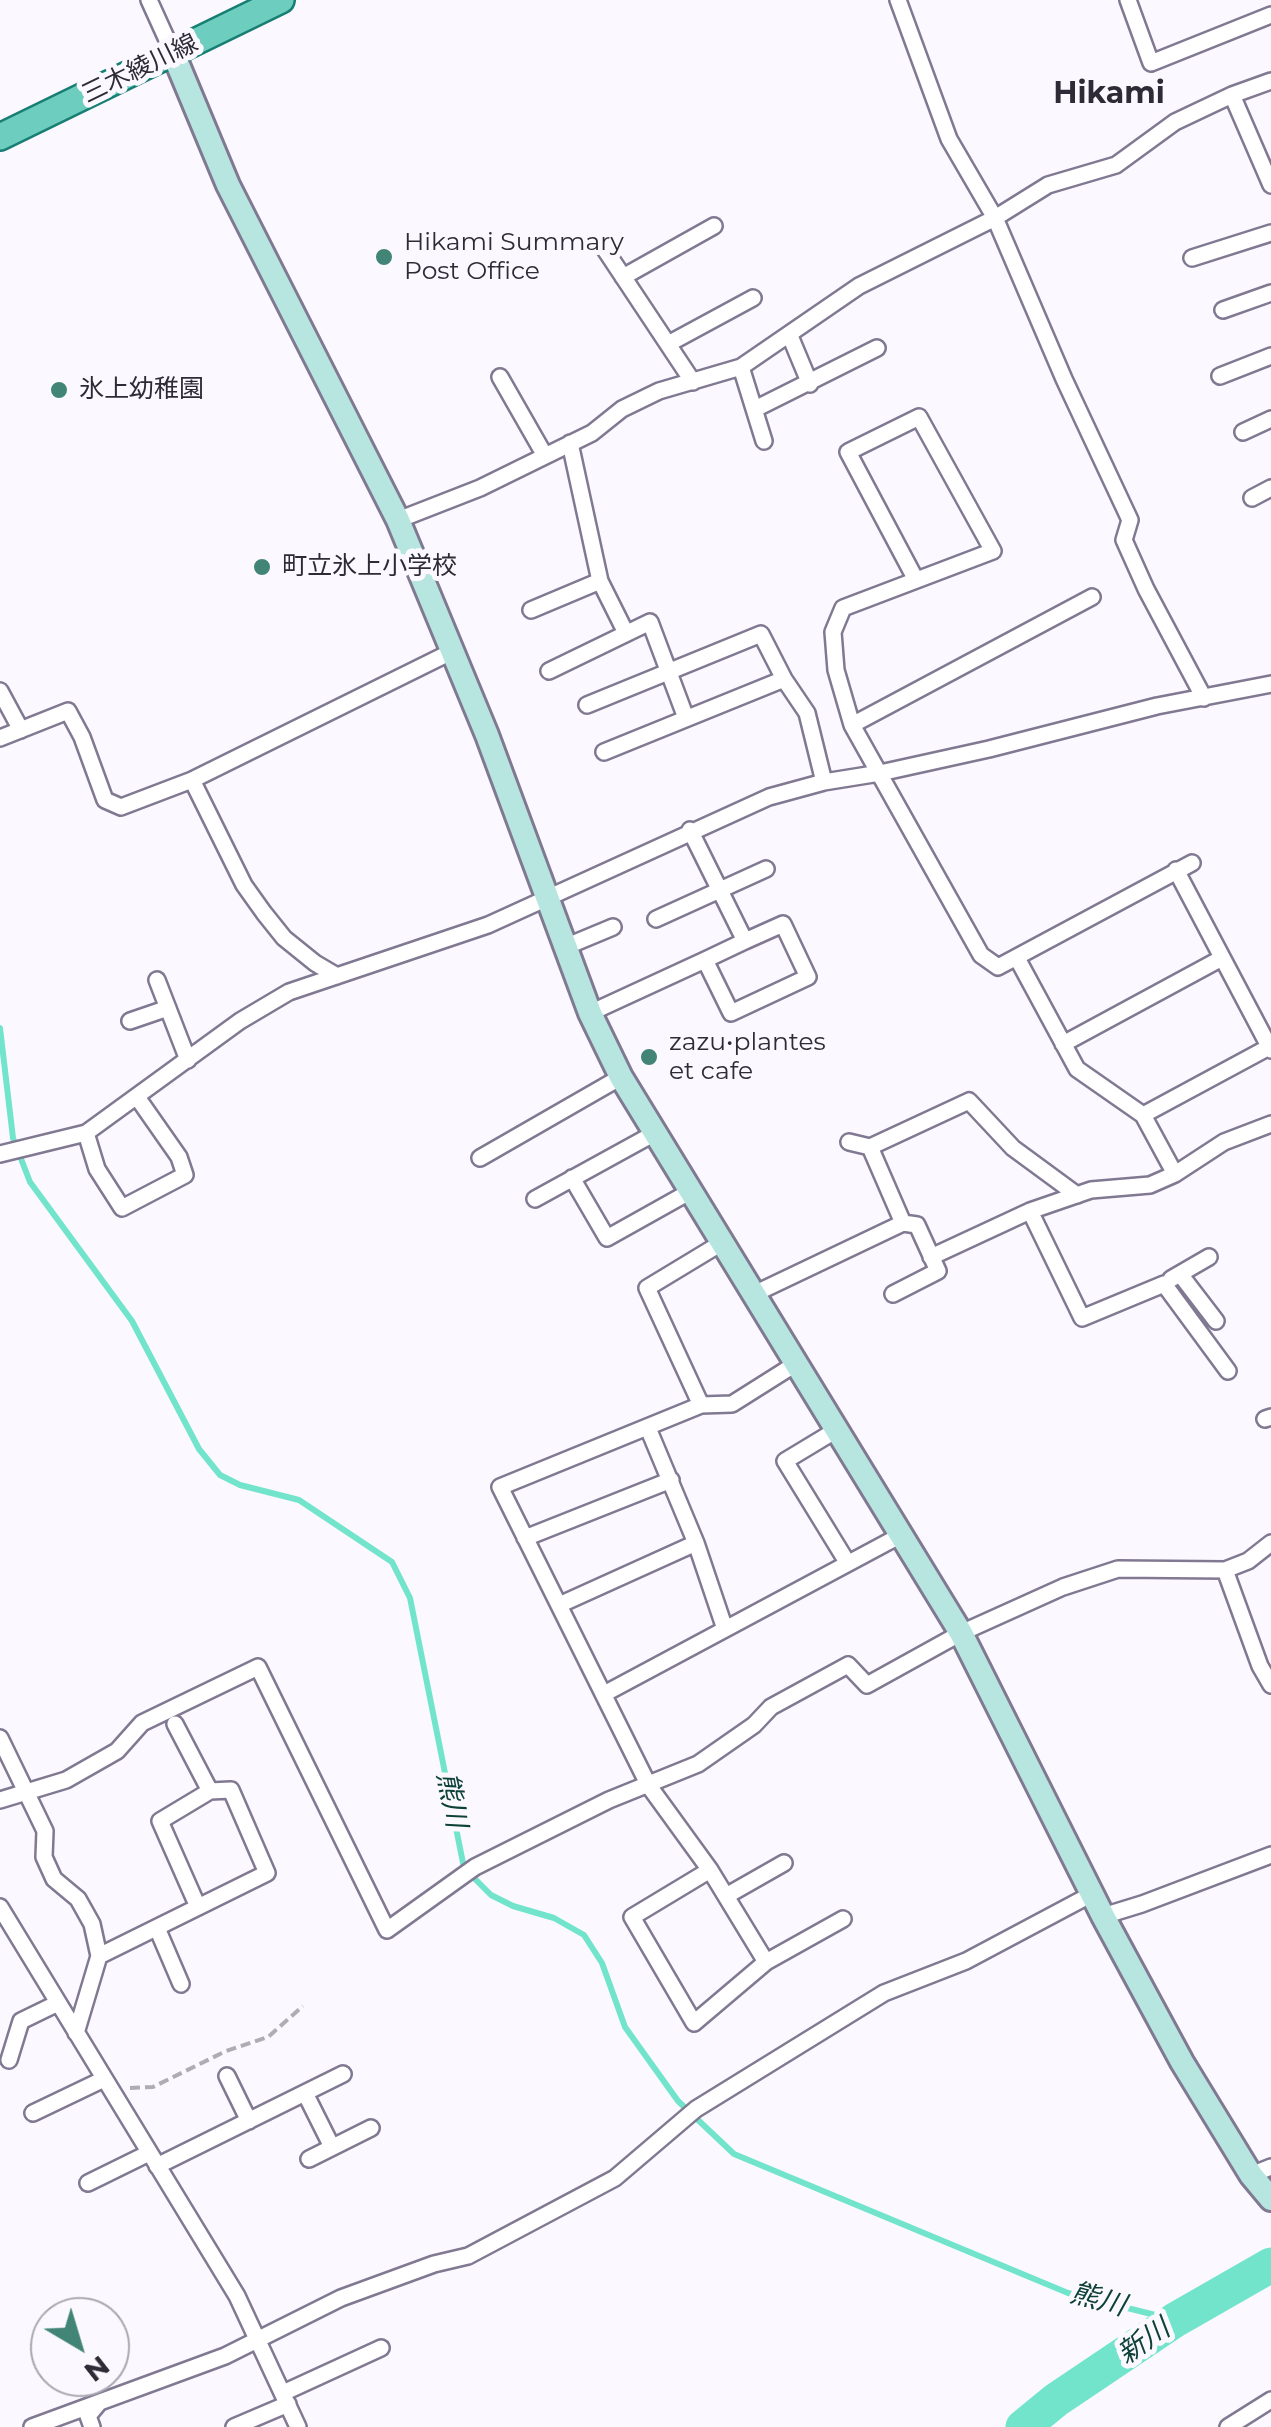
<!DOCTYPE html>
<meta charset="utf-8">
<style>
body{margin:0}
#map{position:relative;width:1271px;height:2427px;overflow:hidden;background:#fbf9ff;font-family:Montserrat,sans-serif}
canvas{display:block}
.north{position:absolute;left:30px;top:2297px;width:100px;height:100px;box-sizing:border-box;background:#fbf9ff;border:2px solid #a9a7af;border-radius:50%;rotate:142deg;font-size:28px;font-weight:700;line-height:40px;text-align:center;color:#2f2b36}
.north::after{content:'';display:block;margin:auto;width:35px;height:45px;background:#428476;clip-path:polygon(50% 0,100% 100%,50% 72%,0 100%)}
</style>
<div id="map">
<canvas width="1271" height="2427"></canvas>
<div class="north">N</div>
</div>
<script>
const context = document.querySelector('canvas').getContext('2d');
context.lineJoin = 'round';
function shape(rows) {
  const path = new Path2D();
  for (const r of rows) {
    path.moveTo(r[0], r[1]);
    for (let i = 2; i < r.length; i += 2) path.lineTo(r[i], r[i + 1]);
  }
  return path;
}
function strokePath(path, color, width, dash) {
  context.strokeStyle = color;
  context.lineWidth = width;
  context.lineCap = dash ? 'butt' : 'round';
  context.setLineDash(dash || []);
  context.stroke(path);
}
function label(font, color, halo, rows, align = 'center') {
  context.font = font + ' Montserrat,"Noto Sans JP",sans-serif';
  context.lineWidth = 10;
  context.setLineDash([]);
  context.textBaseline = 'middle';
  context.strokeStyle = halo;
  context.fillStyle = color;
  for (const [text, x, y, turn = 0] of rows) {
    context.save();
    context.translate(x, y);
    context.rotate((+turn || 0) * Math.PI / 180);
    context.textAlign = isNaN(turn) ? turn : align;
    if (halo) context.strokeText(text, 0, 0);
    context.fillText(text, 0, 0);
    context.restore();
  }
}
const stream = shape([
 [0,1028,13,1138,30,1182,132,1321,199,1449,220,1475,240,1485,299,1500,392,1562,410,1598,464,1868,491,1895,513,1906,554,1918,584,1935,602,1963,625,2027,678,2101,734,2154,1068,2293,1175,2320]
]);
const river = shape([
 [1023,2427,1056,2400,1175,2320,1271,2265]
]);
const path = shape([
 [130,2088,153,2087,226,2051,268,2037,303,2006]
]);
const street = shape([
 [149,0,173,53],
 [898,0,949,139,995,218,1064,379,1130,520,1124,540,1146,589,1204,698],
 [1128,0,1151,63,1271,15],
 [1232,95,1271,185],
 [602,245,693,382],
 [1192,258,1271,233],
 [623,277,714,226],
 [1223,310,1271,293],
 [790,336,810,384],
 [668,344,753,298],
 [741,367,764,441],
 [1220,376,1271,356],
 [500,377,544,454],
 [755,409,877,348],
 [1243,432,1271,419],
 [570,443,600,581,626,633],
 [1252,498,1271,488],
 [398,520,480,488,592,433,622,409,659,391,741,367,859,286,995,218,1048,185,1116,165,1175,122,1232,95,1271,81],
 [916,580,848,452,919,417,993,551,843,608,833,632,836,670,852,725,981,955,998,967,1192,863],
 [531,610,600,581],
 [549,671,650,622,686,718],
 [0,691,21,730],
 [587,705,761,634,784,679,807,713,824,782],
 [852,725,1092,597],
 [0,738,68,711,82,737,105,800,121,807,192,780,453,651],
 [604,752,784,679],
 [192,780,244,885,264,913,284,938,315,963,337,976],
 [690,830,745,941],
 [1176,870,1271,1050],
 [656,919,766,869],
 [565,947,613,927],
 [1017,958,1077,1069,1143,1115,1269,1047],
 [157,980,188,1060],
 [590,1013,705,960,745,941,783,924,808,977,731,1013,705,960],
 [130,1021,168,1008],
 [1063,1044,1222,958],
 [1143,1115,1175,1174],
 [86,1133,97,1169,122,1208,185,1175,179,1157,137,1097],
 [849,1142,870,1147,903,1223,917,1225,938,1271,893,1294],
 [870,1147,969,1101,1013,1148,1077,1195],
 [0,1154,86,1133,240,1021,289,992,488,925,769,797,824,782,880,773,989,749,1157,706,1271,684],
 [480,1158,621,1077],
 [572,1178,607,1238,691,1191],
 [535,1199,655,1133],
 [1030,1211,1082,1318,1164,1284,1228,1371],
 [931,1257,1030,1211,1091,1190,1150,1185,1175,1174,1224,1142,1271,1124],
 [1180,1274,1216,1321],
 [1171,1279,1209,1257],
 [754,1294,903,1223],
 [701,1405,647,1288,723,1242],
 [1265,1419,1271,1417],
 [648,1428,696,1543,725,1629],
 [838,1429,785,1461,847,1562],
 [525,1538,671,1480],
 [1225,1570,1260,1666,1271,1685],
 [559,1605,696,1543],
 [604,1694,903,1534],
 [0,1738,45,1831,44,1857,54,1879,78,1899,92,1924,99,1956],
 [0,1800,66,1780,117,1751,142,1723,258,1667,387,1930,475,1867,609,1800,698,1764,754,1725,771,1707,848,1665,867,1685,961,1633,1063,1587,1118,1569,1225,1570,1248,1561,1271,1543],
 [710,1870,632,1917,694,2023,766,1962,843,1919],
 [726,1896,784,1863],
 [0,1907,237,2296,298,2427],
 [198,1907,160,1821,210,1791],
 [1103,1916,1142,1904,1271,1855],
 [157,1928,181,1984],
 [766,1962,710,1870,649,1786,500,1487,701,1405,732,1404,797,1363],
 [76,2033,99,1956,267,1873,231,1790,210,1791,175,1724],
 [9,2060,21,2021,58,2003],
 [227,2076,249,2121],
 [305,2093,332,2147],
 [33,2113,104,2079],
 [309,2159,371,2128],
 [157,2166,343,2074],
 [1251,2175,1271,2167],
 [88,2183,149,2153],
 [283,2393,381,2348],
 [32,2427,225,2356,341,2298,434,2264,468,2256,615,2178,696,2109,884,1993,966,1961,1092,1894],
 [92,2427,88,2416,98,2404],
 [234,2427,288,2404],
 [1228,2427,1271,2400]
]);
const secondary = shape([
 [173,53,228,185,398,520,487,735,590,1013,621,1077,961,1633,1103,1916,1182,2062,1251,2175,1271,2199]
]);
const primary = shape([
 [0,137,281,0]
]);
const markers = [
 [384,257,10,"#428476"],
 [59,390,10,"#428476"],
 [262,567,10,"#428476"],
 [649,1057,10,"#428476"]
];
const streetNames = [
 ["三木綾川線",140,69,-26]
];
const poiNames = [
 ["Hikami Summary",404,243],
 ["Post Office",404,272],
 ["氷上幼稚園",79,390],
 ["町立氷上小学校",282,567],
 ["zazu•plantes",669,1043],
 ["et cafe",669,1072]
];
const waterNames = [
 ["熊川",451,1800,79],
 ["熊川",1098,2300,15],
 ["新川",1144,2342,-35]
];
const quarterNames = [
 ["Hikami",1109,94]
];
strokePath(stream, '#73e4cc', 6);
strokePath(river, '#73e4cc', 35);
strokePath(street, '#817992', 20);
strokePath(secondary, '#817992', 28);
strokePath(primary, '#187e73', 30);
strokePath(path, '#afacb4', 4, [10, 5]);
strokePath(street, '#fff', 15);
strokePath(secondary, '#b6e6df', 22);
strokePath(primary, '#6dcdbf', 25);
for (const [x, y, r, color] of markers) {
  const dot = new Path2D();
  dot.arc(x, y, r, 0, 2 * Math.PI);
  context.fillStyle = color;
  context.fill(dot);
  strokePath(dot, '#fbf9ff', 4);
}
label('25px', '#2f2b36', '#fbf9ff', streetNames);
label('25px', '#2f2b36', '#fbf9ff', poiNames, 'left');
label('italic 28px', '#0e4239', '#fbf9ff', waterNames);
label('bold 30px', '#2f2b36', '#fbf9ff', quarterNames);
</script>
